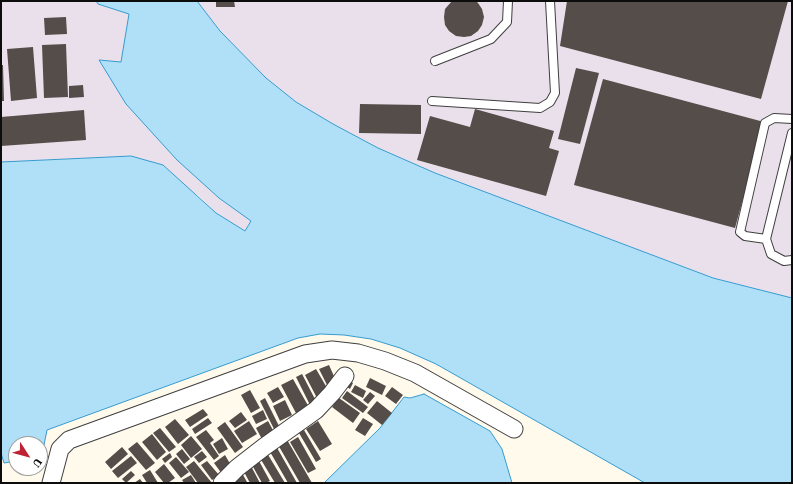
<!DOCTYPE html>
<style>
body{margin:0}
#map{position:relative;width:793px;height:484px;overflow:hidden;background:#fffaec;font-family:"Source Serif 4",serif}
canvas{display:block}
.frame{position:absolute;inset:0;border:2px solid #0c0c0c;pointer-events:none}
.north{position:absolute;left:8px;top:436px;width:40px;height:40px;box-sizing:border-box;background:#fff;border:1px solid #9e9e9e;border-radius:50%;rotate:126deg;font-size:11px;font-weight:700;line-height:16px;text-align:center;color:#0c0c0c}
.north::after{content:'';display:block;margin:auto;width:14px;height:18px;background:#be2333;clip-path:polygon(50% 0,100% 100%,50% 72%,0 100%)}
</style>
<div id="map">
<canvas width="793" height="484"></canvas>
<div class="frame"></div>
<div class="north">U</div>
</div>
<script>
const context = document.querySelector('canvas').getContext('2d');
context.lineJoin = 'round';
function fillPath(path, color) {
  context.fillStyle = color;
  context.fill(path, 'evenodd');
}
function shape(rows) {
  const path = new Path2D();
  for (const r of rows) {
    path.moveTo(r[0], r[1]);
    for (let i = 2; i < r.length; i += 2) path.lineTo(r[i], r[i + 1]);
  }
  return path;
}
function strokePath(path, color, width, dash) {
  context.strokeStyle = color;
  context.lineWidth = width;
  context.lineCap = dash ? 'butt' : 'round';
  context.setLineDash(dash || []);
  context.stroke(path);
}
const industrial = shape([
 [1,1,96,1,98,4,129,13,121,62,99,60,219,198,251,221,245,231,216,213,199,196,131,156,1,162],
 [197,1,792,1,792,298,713,278,435,173,378,148,333,124,296,102,265,78,220,31]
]);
const water = shape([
 [96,1,197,1,220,31,266,78,296,102,333,124,378,148,435,173,713,278,792,298,792,483,645,483,436,364,400,348,371,339,344,335,320,334,298,338,47,430,44,445,40,446,40,444,16,444,16,461,4,463,1,453,1,162,131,156,163,165,216,213,245,231,251,221,219,198,177,160,126,104,99,60,121,62,129,14,98,4,96,1],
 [424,394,490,431,502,449,512,483,324,483,380,428,404,397,410,398,424,394]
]);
const building = shape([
 [216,1,234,1,235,7,216,7],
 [452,1,476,1,478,3,482,9,484,17,482,25,478,31,471,36,464,37,456,36,449,31,445,25,444,17,445,9],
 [567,1,788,1,761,99,560,46],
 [66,17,67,34,45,35,44,18],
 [66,44,68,97,44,98,42,45],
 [33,47,37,98,11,101,7,49],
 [1,65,3,65,4,101,1,101],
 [576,68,599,73,580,144,558,139],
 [603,79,764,122,735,228,574,185],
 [83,85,84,97,69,98,69,86],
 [360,104,421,105,421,134,359,133],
 [475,109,554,131,549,148,559,151,546,196,417,160,430,116,470,127],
 [84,110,86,140,1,146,1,117],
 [329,365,337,383,328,387,319,369],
 [316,369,330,393,318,400,305,375],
 [302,374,317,403,311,407,296,377],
 [370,378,386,386,382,395,366,387],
 [293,379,310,409,297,415,281,385],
 [347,379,353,383,350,389,343,384],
 [355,385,366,391,363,398,351,392],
 [278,387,284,397,273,403,267,393],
 [392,387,403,395,396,404,385,396],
 [250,390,260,408,251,413,241,395],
 [347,391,368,407,363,413,342,398],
 [370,392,375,396,368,404,363,400],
 [265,398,280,428,275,431,260,401],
 [339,398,360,413,353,423,332,407],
 [285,400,292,415,280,421,273,406],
 [377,401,392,413,382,425,367,413],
 [203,409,208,415,190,427,185,420],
 [263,410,267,419,256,424,252,416],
 [241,412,247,420,235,428,229,421],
 [208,418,212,423,195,434,192,429],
 [363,418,373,424,365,436,355,430],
 [175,419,189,435,178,444,165,427],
 [249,421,257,434,242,443,234,431],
 [268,421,275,434,263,441,256,428],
 [318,421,332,444,320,451,306,429],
 [225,422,243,447,235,453,217,428],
 [160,428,176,447,169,452,153,433],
 [206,430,214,440,210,443,219,456,214,460,196,437],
 [304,430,321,459,316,462,299,433],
 [152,434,166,452,157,460,142,442],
 [191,436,202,449,191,458,181,445],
 [298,437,316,469,308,473,290,442],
 [222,438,228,449,219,454,213,444],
 [286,438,312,483,300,483,277,443],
 [137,442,155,463,146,470,128,449],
 [276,446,297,483,288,483,269,450],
 [122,447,128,454,111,469,105,462],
 [182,449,190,459,184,464,176,454],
 [202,451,207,457,199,463,194,457],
 [170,453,172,457,165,463,162,459],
 [267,453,285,483,275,483,260,458],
 [225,455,232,467,222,474,214,463],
 [131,456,137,463,118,478,112,471],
 [176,457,189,472,181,478,169,463],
 [194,461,212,483,198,483,186,467],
 [207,461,219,475,212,480,201,465],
 [259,461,270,481,266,483,262,483,252,465],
 [164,464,175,478,168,483,164,483,155,472],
 [251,466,260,483,250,483,243,470],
 [150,470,158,483,147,483,142,475],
 [131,471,135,475,126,483,122,479],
 [242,473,247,482,235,483,233,478],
 [191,475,196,483,184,483,182,480],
 [140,479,143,483,134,483]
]);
const lane = shape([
 [435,61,491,39,507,22,508,1],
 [432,101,540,108,550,102,555,93,550,1],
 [792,133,766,239,771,254,784,261,792,260],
 [766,239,745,236,740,232,765,123,774,118,792,119]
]);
const street = shape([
 [51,483,60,449,69,440,305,354,332,350,358,353,385,361,415,373,514,429],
 [222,483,237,468,264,447,316,410,332,393,345,376]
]);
fillPath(industrial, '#eae0eb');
fillPath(water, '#b0e0f7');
strokePath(water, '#369bcf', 1);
fillPath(building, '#554d49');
strokePath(lane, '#3f3f3f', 10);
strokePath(street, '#3f3f3f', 19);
strokePath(lane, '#fff', 8);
strokePath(street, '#fff', 17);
</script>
